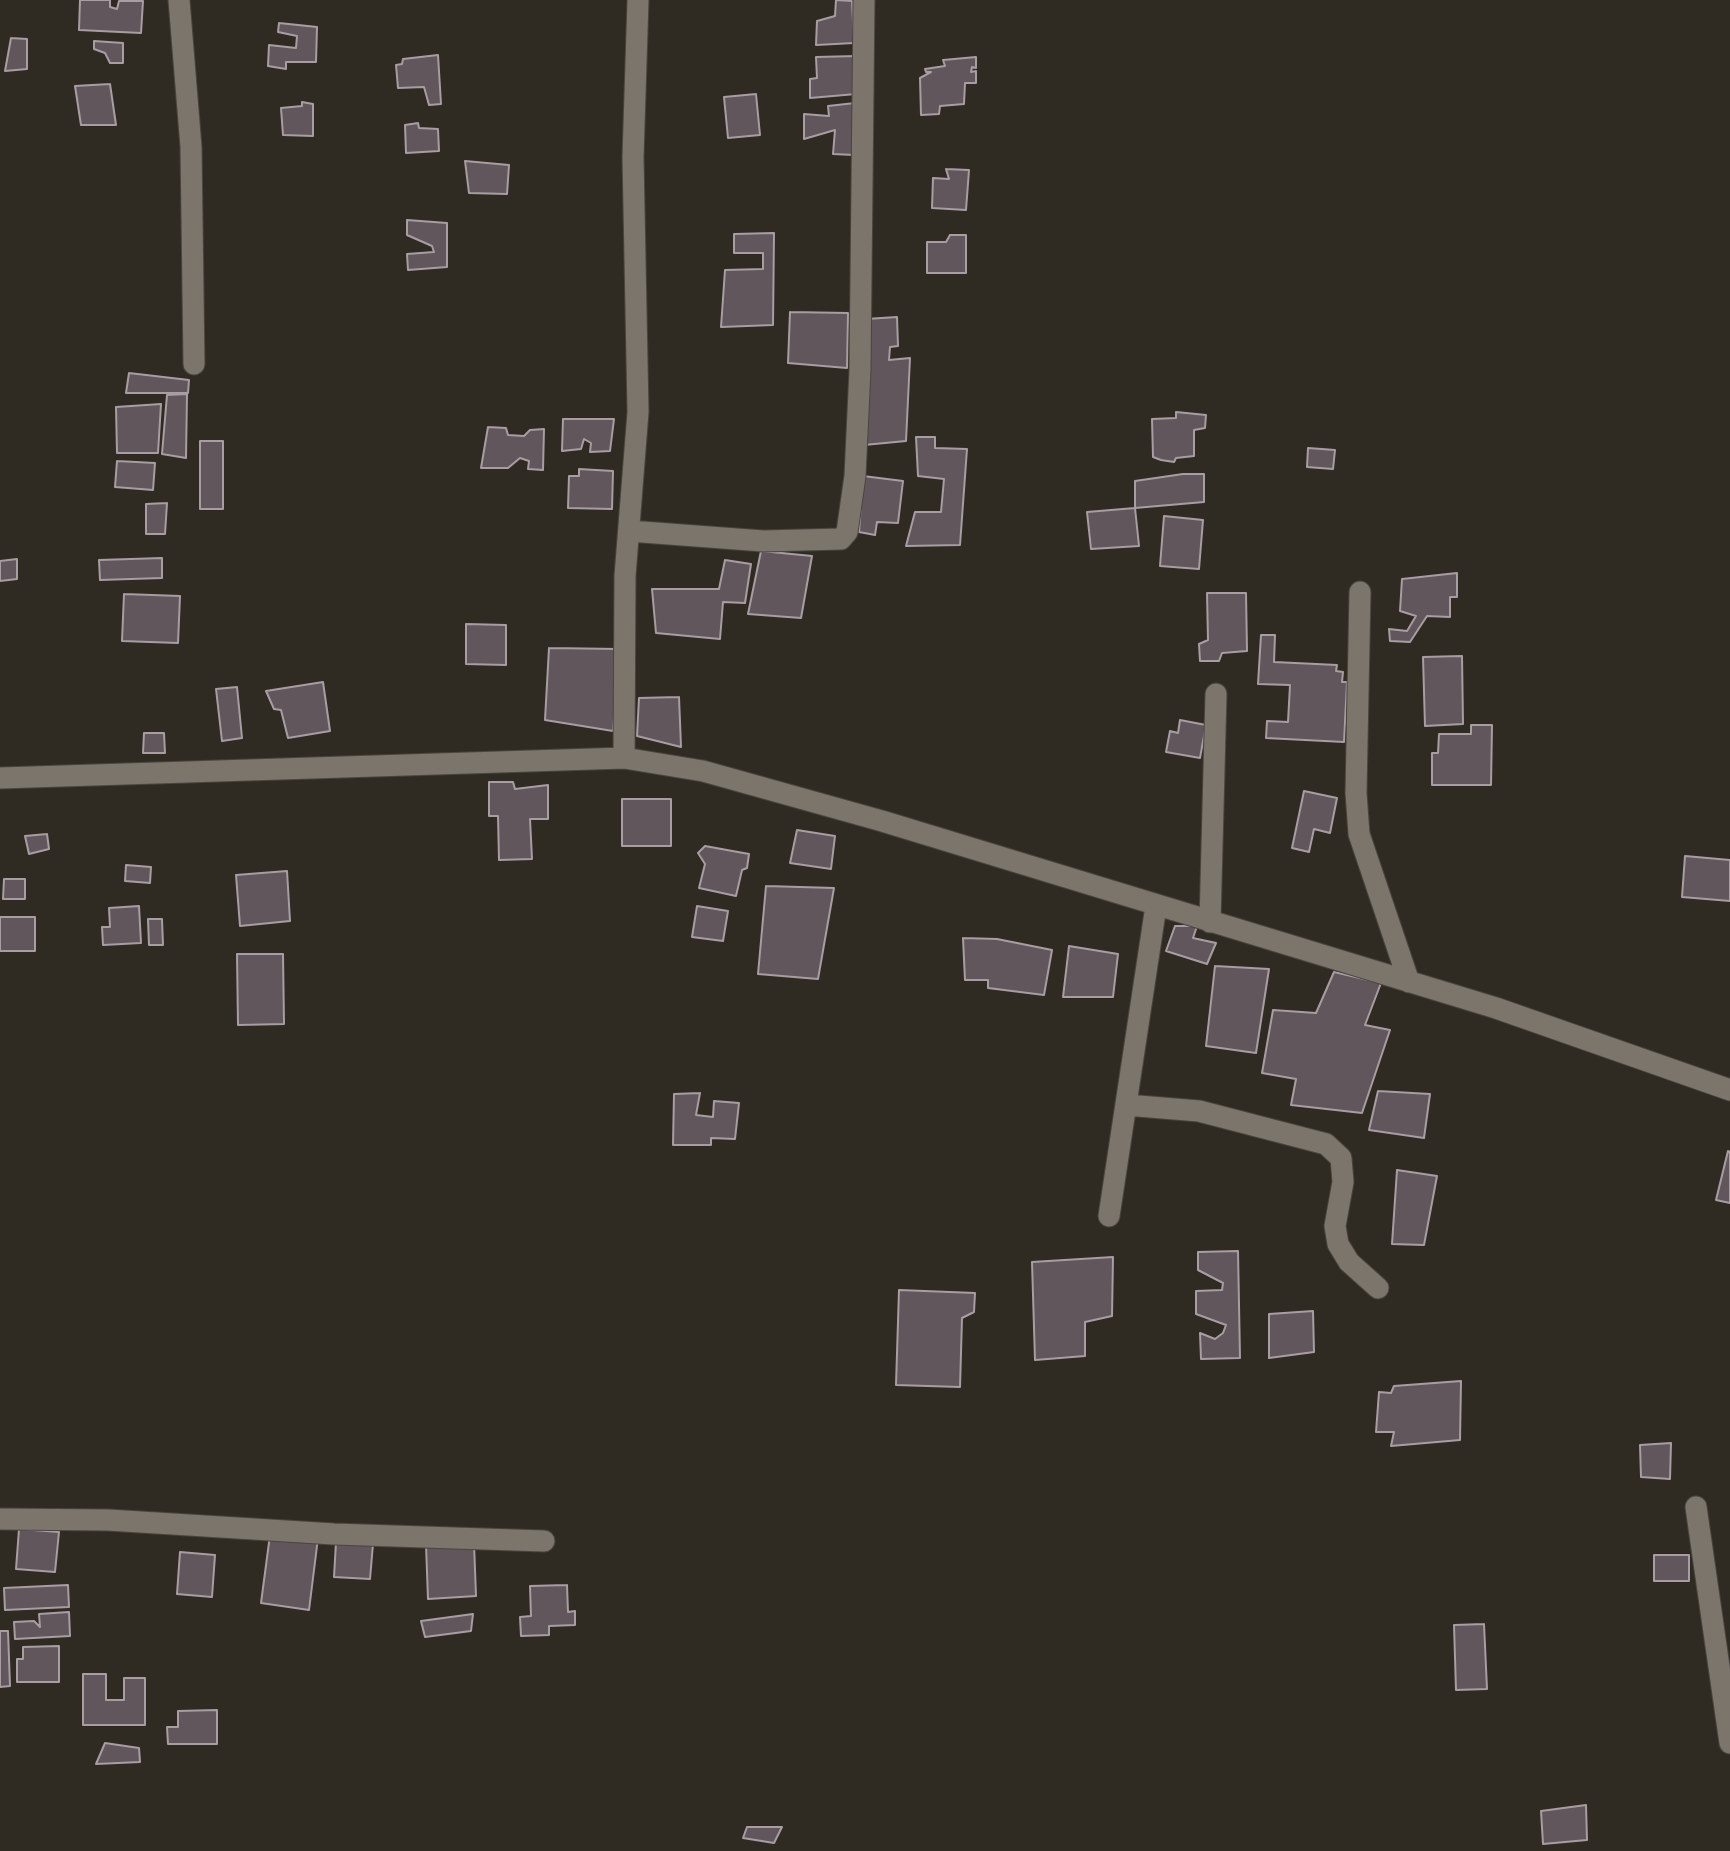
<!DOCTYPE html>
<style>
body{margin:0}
canvas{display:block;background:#2f2a22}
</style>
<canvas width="1730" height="1851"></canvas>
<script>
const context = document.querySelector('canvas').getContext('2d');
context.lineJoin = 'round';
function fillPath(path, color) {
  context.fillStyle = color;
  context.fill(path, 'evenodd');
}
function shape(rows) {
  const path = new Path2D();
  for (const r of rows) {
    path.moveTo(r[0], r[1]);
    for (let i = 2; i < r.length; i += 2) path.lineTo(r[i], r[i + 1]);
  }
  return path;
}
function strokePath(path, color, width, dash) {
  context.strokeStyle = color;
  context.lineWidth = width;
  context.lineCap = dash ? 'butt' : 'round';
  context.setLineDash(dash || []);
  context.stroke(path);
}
const building = shape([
 [80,0,110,0,110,7,117,9,119,1,143,1,141,33,79,30,80,0],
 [836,0,852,1,854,43,816,45,817,21,835,16,836,0],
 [279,23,317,27,316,62,286,62,286,69,268,66,269,45,296,48,297,36,278,32,279,23],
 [11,38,27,39,27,69,5,71,11,38],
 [94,41,123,43,123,63,110,63,105,53,94,49,94,41],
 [438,55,441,104,429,105,424,87,398,88,396,65,402,64,403,59,438,55],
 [857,56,856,94,810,98,810,79,817,78,816,57,857,56],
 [976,57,976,68,972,67,971,72,976,71,976,83,965,83,964,104,940,106,939,114,921,115,920,78,931,72,926,72,925,69,945,66,943,60,976,57],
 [110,84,116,125,81,125,75,86,110,84],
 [756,94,760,135,728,138,724,97,756,94],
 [302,102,313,104,313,136,283,135,281,108,302,106,302,102],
 [855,103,854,155,833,154,835,130,804,139,804,114,829,116,828,106,855,103],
 [418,123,419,128,438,129,439,151,406,153,405,125,418,123],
 [465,161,509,165,507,194,469,193,465,161],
 [946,169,969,170,966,210,932,208,933,178,949,179,946,169],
 [407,220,447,223,447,267,408,270,407,254,434,252,432,246,407,235,407,220],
 [774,233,773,325,721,327,725,270,763,269,763,253,734,253,734,234,774,233],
 [950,235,966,235,966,273,927,273,927,242,946,242,950,235],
 [790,312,848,313,847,368,788,363,790,312],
 [897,317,898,346,890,347,889,360,910,358,906,441,864,445,866,319,897,317],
 [129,373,189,380,188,393,126,393,129,373],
 [187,394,186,458,162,454,167,395,187,394],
 [161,404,158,453,117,453,116,407,161,404],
 [1176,412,1206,415,1205,428,1194,430,1194,456,1176,458,1174,462,1161,460,1153,457,1152,419,1176,418,1176,412],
 [563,419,614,419,610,451,590,452,591,443,584,439,581,449,562,451,563,419],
 [488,427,506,428,508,435,524,436,530,430,544,429,543,470,528,469,529,461,520,458,508,468,481,468,488,427],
 [916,437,935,437,935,448,967,449,960,545,906,546,915,512,941,512,944,479,918,476,916,437],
 [200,441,223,441,223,509,200,509,200,441],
 [1308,448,1335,450,1333,469,1307,467,1308,448],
 [117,461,155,463,153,490,115,487,117,461],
 [579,469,613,471,612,509,568,508,569,476,579,476,579,469],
 [1183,474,1204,474,1204,502,1135,508,1135,481,1183,474],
 [863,476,903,481,898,523,877,522,875,535,859,532,863,476],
 [167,503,165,534,146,534,146,504,167,503],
 [1135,508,1139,546,1091,549,1087,512,1135,508],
 [1164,516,1203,520,1199,569,1160,566,1164,516],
 [761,551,812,556,801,618,748,614,761,551],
 [162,558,162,578,100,580,99,560,162,558],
 [17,559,17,579,0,581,0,561,17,559],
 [725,560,751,564,745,603,723,602,720,639,656,633,652,589,719,589,725,560],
 [1457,573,1457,597,1450,597,1450,617,1427,616,1410,642,1390,641,1389,629,1407,631,1416,616,1400,611,1402,579,1457,573],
 [1207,593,1246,593,1247,651,1222,653,1219,661,1200,661,1199,644,1208,640,1207,593],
 [124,594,180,596,178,643,122,641,124,594],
 [466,624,506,625,506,665,466,664,466,624],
 [1261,635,1275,635,1274,662,1337,665,1336,671,1343,672,1342,682,1347,682,1344,742,1266,738,1267,721,1288,722,1290,685,1258,684,1261,635],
 [549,648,619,649,613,731,545,720,549,648],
 [1462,656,1463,724,1425,726,1423,657,1462,656],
 [323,682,330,731,288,738,281,710,274,709,266,691,323,682],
 [237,687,242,738,222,741,216,689,237,687],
 [679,697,681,747,637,736,639,698,679,697],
 [1180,720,1206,725,1200,758,1166,752,1170,731,1178,733,1180,720],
 [1471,725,1492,725,1491,785,1432,785,1432,753,1438,753,1439,734,1471,734,1471,725],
 [144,733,164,733,165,753,143,753,144,733],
 [489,782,513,782,515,789,548,785,548,819,530,819,532,859,499,860,498,816,489,816,489,782],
 [1304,791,1337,798,1330,833,1314,829,1309,852,1292,848,1304,791],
 [622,799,671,799,671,846,622,846,622,799],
 [797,830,835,836,831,869,790,863,797,830],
 [47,834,49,849,29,854,25,836,47,834],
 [705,846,749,854,747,868,742,870,736,896,699,888,705,864,698,853,705,846],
 [1685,856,1730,860,1730,901,1682,897,1685,856],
 [126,865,151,867,150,883,125,881,126,865],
 [287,871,290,921,240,926,236,875,287,871],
 [4,879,25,879,25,899,3,899,4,879],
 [766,886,834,888,818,979,758,974,766,886],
 [139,906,141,943,103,945,102,927,110,927,109,908,139,906],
 [697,906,728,911,723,941,692,937,697,906],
 [0,917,35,917,35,951,0,951,0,917],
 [148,919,162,919,163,945,149,945,148,919],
 [1175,926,1197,926,1193,938,1216,943,1207,964,1166,951,1175,926],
 [963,938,997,939,1052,950,1044,995,988,988,988,980,965,980,963,938],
 [1069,946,1118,954,1113,997,1063,997,1069,946],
 [237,954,283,954,284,1024,238,1025,237,954],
 [1215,966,1269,969,1256,1053,1206,1046,1215,966],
 [1334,972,1381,983,1365,1025,1390,1030,1362,1113,1291,1105,1296,1079,1262,1073,1273,1010,1316,1013,1334,972],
 [1378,1091,1430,1094,1424,1138,1369,1130,1378,1091],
 [700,1093,696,1115,713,1117,714,1101,739,1103,735,1139,711,1138,711,1145,673,1145,674,1094,700,1093],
 [1728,1151,1730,1152,1730,1203,1716,1200,1728,1151],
 [1397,1170,1437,1176,1424,1245,1392,1244,1397,1170],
 [1238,1251,1240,1358,1201,1359,1200,1333,1215,1339,1223,1333,1226,1325,1196,1314,1196,1291,1222,1290,1223,1283,1198,1270,1198,1252,1238,1251],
 [1113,1257,1112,1316,1085,1322,1085,1356,1035,1360,1032,1262,1113,1257],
 [899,1290,975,1293,974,1312,962,1318,960,1387,896,1385,899,1290],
 [1313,1311,1314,1352,1269,1358,1269,1314,1313,1311],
 [1461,1381,1460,1440,1391,1446,1394,1432,1376,1432,1379,1392,1391,1393,1394,1386,1461,1381],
 [1671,1443,1670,1479,1641,1477,1640,1445,1671,1443],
 [19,1529,59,1532,55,1572,16,1569,19,1529],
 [270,1535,318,1538,309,1610,261,1603,270,1535],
 [336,1542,373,1544,370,1579,334,1577,336,1542],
 [474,1543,476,1596,428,1599,426,1545,474,1543],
 [180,1552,215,1555,212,1597,177,1594,180,1552],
 [1654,1555,1689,1555,1689,1581,1654,1581,1654,1555],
 [68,1585,69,1607,5,1610,4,1588,68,1585],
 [567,1585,568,1612,575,1611,575,1625,549,1626,549,1635,521,1636,520,1617,531,1616,530,1586,567,1585],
 [69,1612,70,1636,15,1639,14,1622,34,1621,40,1627,39,1614,69,1612],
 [473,1614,471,1631,425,1637,421,1621,473,1614],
 [1484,1624,1487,1689,1456,1690,1454,1625,1484,1624],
 [0,1631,8,1631,10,1686,0,1687,0,1631],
 [59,1646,59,1682,17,1682,17,1659,23,1659,23,1647,59,1646],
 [83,1674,106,1674,106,1700,124,1700,124,1678,145,1678,145,1725,83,1725,83,1674],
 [217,1710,217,1744,168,1744,167,1727,178,1727,178,1711,217,1710],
 [105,1743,139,1748,140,1762,96,1764,105,1743],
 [1586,1805,1587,1840,1543,1844,1541,1811,1586,1805],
 [747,1827,782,1827,774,1843,743,1838,747,1827]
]);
const minor = shape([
 [179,0,191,147,194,364],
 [629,531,763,541,841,539,847,532,855,476,860,370,864,0],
 [1360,592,1356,793,1359,834,1409,982],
 [624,758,625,576,638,412,633,157,638,0],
 [0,778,624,758,703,771,882,821,1496,1008,1730,1090],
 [1210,922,1216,694],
 [1126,1105,1199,1111,1326,1144,1341,1158,1343,1182,1335,1226,1338,1244,1349,1262,1378,1288],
 [1109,1216,1156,906],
 [1696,1507,1730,1743],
 [0,1519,108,1520,334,1534,544,1541]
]);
fillPath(building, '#60565c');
strokePath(building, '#a79da3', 2);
strokePath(minor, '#49453f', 23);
strokePath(minor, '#7b756c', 21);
</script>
